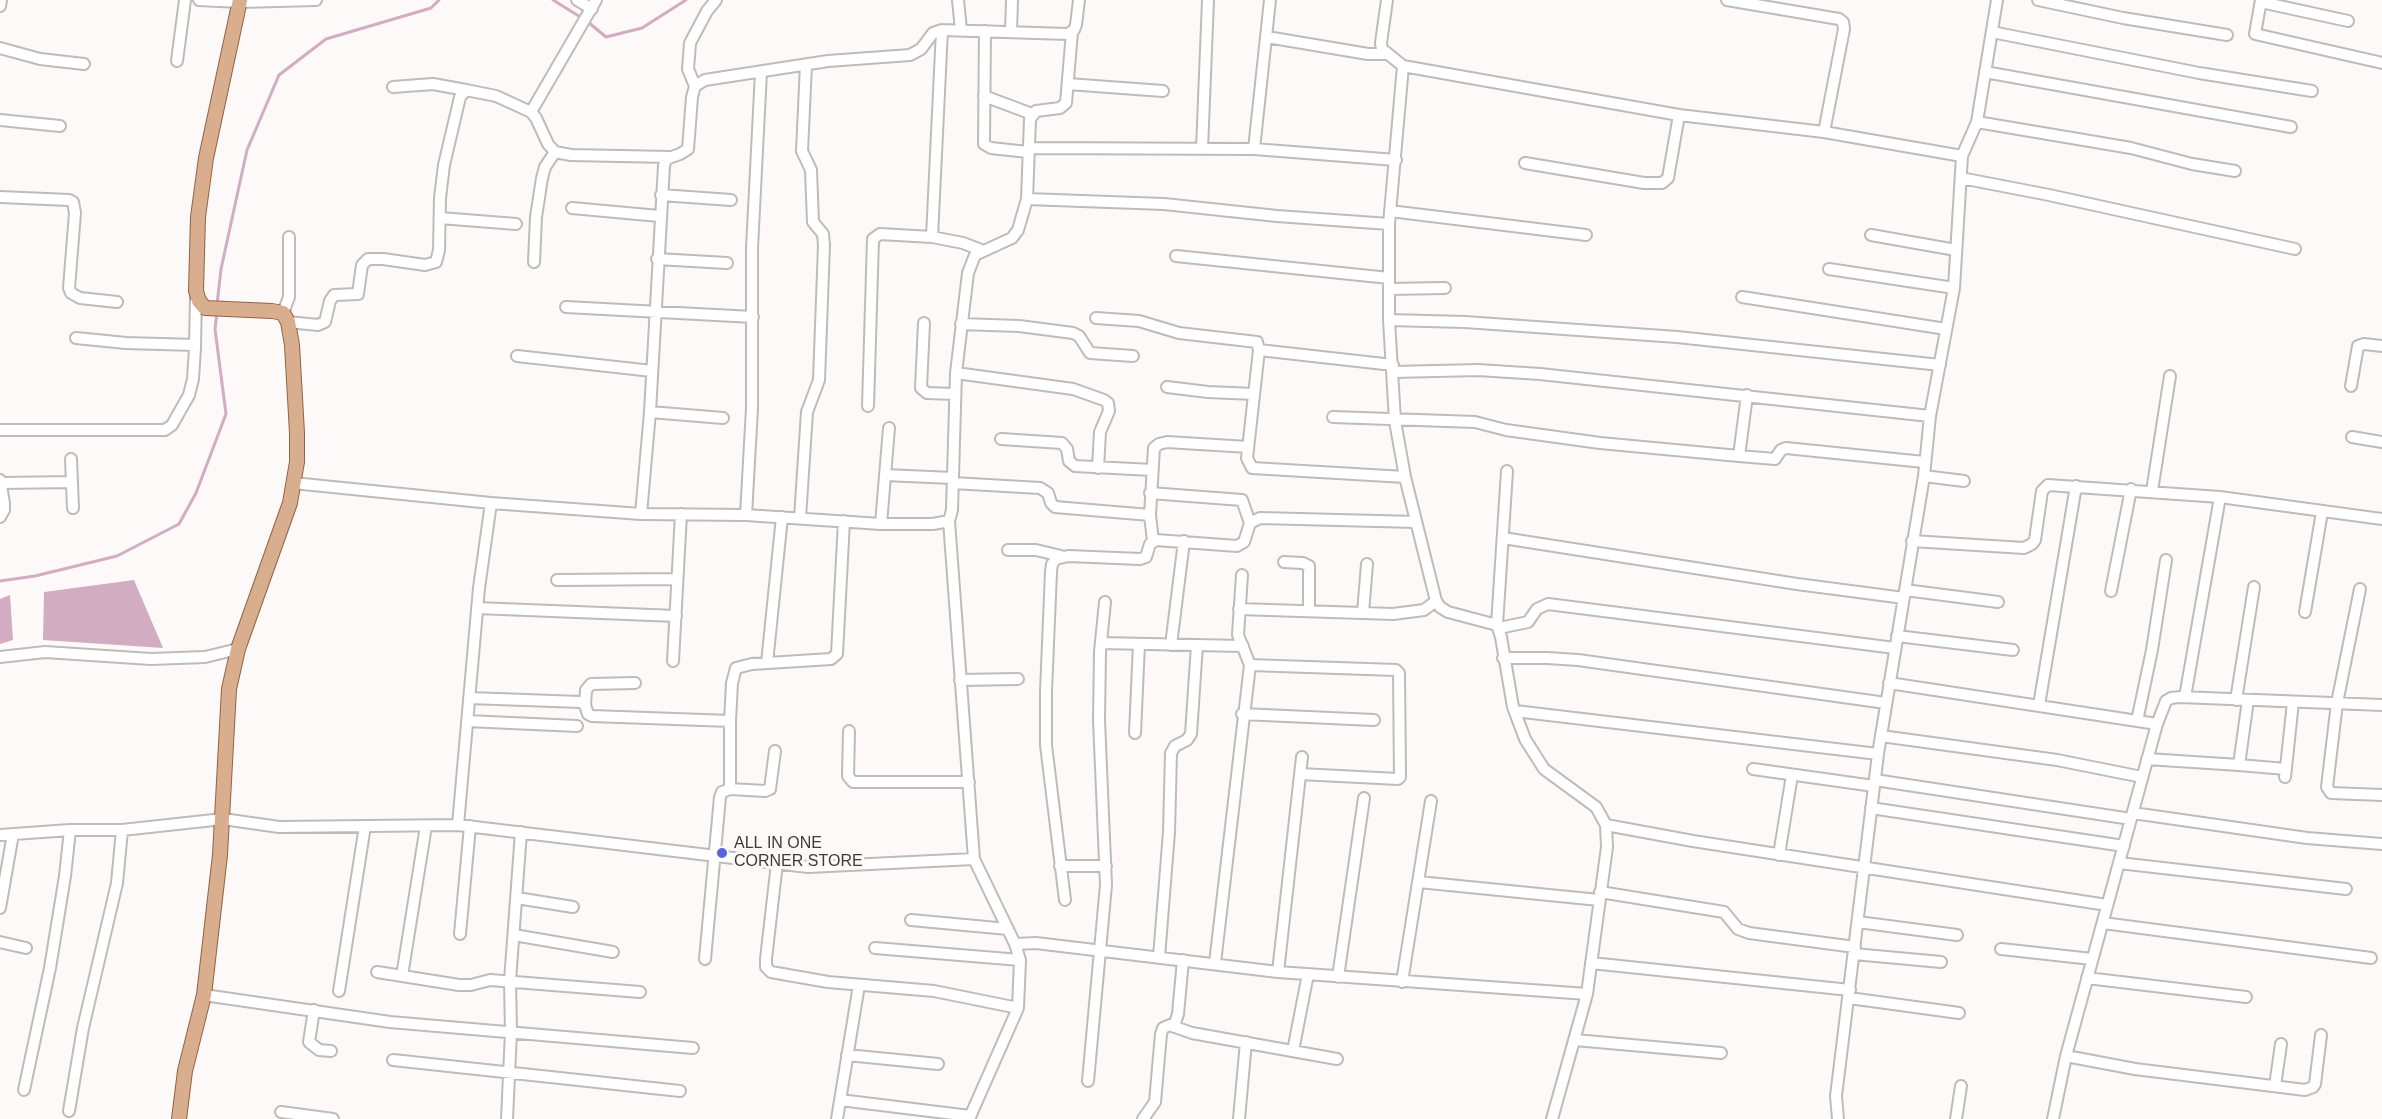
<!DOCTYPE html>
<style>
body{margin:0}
canvas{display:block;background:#fdf9f8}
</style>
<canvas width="2382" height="1119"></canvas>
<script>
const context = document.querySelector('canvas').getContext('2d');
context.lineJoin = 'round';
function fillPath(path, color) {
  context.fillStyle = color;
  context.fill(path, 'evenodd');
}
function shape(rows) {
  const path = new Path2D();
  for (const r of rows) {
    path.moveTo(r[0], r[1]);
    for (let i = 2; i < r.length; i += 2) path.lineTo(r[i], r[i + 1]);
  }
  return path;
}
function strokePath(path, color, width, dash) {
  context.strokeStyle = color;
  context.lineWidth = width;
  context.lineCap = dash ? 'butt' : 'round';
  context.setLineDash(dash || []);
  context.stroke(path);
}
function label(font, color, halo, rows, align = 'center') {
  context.font = font + ' Arial,sans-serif';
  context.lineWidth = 6;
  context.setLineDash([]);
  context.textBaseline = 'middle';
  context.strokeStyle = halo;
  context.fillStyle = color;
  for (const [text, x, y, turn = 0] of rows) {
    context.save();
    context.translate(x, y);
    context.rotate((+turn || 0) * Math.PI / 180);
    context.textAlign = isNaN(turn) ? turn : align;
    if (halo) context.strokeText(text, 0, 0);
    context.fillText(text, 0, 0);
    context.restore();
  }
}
const water = shape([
 [134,580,163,648,43,640,44,592],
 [10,595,13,640,0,644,0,599]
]);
const stream = shape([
 [553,0,582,18],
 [588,22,606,37,642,28,686,0],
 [217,305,221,269,247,150,279,75,326,39,431,8,439,0],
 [0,581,35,576,117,556,179,524,196,493,226,414,215,329,217,312]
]);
const minor = shape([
 [199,0,240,2,316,0],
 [577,0,592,9],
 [958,0,961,30],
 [1387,0,1381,43,1382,49,1403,66,1389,224,1389,320,1395,421,1405,477,1436,601,1440,607,1448,612,1497,625,1501,637,1513,707,1525,739,1544,769,1596,807,1606,825,1607,847,1587,994,1552,1119],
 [1727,0,1839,19,1843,22,1844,29,1824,132],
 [2038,0,2123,18,2227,35],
 [2261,0,2255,34,2382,63],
 [2261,2,2348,21],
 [0,6,1,0],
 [985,31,984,144,991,148,1028,152],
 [1011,32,1012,0],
 [1992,32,2199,73,2312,91],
 [1267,37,1368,54,1387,54],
 [0,48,40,59,84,64],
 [177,61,185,0],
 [1403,66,1679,115,1824,132,1962,156,1977,122,1997,0],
 [1985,72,2291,127],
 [1068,84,1163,91],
 [695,86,688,69,690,43,707,11,716,0],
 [393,87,433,84,466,90],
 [984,96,1032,114],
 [531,112,596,0],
 [0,120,60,126],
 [1977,122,2131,148,2192,164,2235,171],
 [1029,148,1254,149,1396,160],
 [1202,149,1208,0],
 [1254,149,1270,0],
 [1525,163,1644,183,1662,183,1668,178,1679,115],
 [1961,178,2049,195,2295,249],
 [661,195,731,200],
 [0,197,69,200,73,202,75,213,69,288,71,293,80,298,117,302],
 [1027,199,1164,204,1277,216,1389,224],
 [572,208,659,216],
 [1390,211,1586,235],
 [440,218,516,224],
 [1871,235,1956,250],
 [932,237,942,30],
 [1176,256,1389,278],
 [657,259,727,263],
 [534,262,536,217,542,178,545,167,555,152],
 [1829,269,1954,288],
 [1389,289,1445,288],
 [1742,297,1946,329],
 [566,307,753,317],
 [283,313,289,297,289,237],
 [1096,318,1139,321,1179,333,1257,342,1259,350,1247,458,1252,468,1405,477],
 [1389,320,1465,322,1677,337,1940,365],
 [288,322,318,325,325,322,330,301,334,295,358,294,362,265,368,259,383,259,425,265,436,262,439,250,440,198,444,165,460,97,466,90,496,96,531,112,536,118,548,144,555,152,571,155,669,157],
 [924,323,921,388,927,393,955,394],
 [961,324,1019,326,1073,333,1079,336,1090,353,1133,356],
 [76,338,126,343,195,345],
 [1259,350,1393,365],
 [517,356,652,371],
 [1394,372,1478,370,1540,374,1930,416],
 [956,373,1073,389,1104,400,1108,403,1109,411,1100,432,1098,468],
 [2351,386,2358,346,2364,344,2382,346],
 [1167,387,1208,392,1254,394],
 [868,406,873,239,880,234,932,237,963,243,981,250],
 [650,412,723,418],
 [1333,417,1475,422,1506,430,1600,443,1739,456,1747,395],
 [0,430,165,430,172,425,189,395,193,379,195,348,196,294],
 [2352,437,2382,442],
 [1001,439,1062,443,1067,449,1069,461,1075,466,1152,470],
 [1739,456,1775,459,1781,450,1786,448,1924,462],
 [71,459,73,508],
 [885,475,953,478],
 [1924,476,1964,481],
 [0,480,4,503,4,510,0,517],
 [1,483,72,482],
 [293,483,491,503,641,514,746,515,881,524,933,524,949,521,952,510,956,373,968,273,975,255,1012,238,1018,230,1027,199,1030,119,1036,111,1060,108,1066,103,1072,32],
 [953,483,1040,488,1048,493,1051,503,1055,507,1150,515],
 [2152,491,2170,376],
 [1150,493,1242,500,1250,523],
 [641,514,650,412,664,166,666,159,680,154,688,149,692,97,695,86,705,80,828,61,910,55,921,49,933,33,942,30,1068,34,1074,30,1076,25,1079,0],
 [746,515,752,408,752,248,761,72],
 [800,518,807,412,819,380,824,245,823,234,813,222,811,170,802,151,806,65],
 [949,521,974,859],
 [881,524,889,428],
 [1503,538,1797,584,1904,598],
 [1153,541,1150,515,1154,448,1159,444,1167,442,1248,447],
 [1912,541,2024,548,2032,544,2035,540,2042,491,2048,485,2220,497,2382,519],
 [1008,550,1036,550,1061,556],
 [1284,562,1303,563,1309,566,1309,611],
 [1242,575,1238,635,1250,665,1396,670,1399,673,1400,777,1398,779,1300,774],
 [557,580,677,579],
 [2360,589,2337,703,2327,787,2331,793,2382,795],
 [1905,590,1998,602],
 [2111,591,2131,489],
 [477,608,676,616],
 [1239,609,1393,614,1424,610,1436,601],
 [2305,612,2322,512],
 [1363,613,1367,564],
 [1497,625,1507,471],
 [1499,628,1528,622,1537,609,1548,604,1895,648],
 [1897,636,2013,650],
 [1101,643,1243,646],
 [1171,645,1184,541],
 [0,657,45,652,151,659,205,657,238,649],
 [1503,658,1547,658,1578,660,1886,703],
 [673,661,681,514],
 [767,663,782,517],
 [960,680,1018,679],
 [1889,683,2157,724,2166,701,2171,698,2180,697,2382,705],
 [2185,697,2220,497],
 [469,698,581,702,585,705,588,714,592,716,730,721],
 [2236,700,2254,587],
 [585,705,586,690,591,684,635,683],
 [2039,705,2076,486],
 [1515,711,1878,754],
 [1242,714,1374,720],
 [467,721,577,726],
 [2137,721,2152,650,2166,560],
 [849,731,848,776,853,782,969,782],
 [1135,733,1139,644],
 [1881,736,2057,760,2142,777],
 [2147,759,2239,765,2248,700],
 [2239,765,2286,769],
 [1753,769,1874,786],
 [2285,777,2293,702],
 [1875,780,2131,819],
 [730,789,730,721,732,683,736,668,752,664,831,659,837,654,844,521],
 [1871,808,2124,846],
 [2133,813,2307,838,2382,844],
 [458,825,479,588,491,503],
 [1606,825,1693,841,2107,905],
 [0,835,70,830,122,830,223,819,279,827,458,825,808,867,974,859,1015,944],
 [1779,855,1792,775],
 [777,863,766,959,766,967,771,972,828,982,934,991,1018,1008],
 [2119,863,2346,889],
 [1060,866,1106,866],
 [1419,882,1599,900],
 [1600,892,1724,912,1738,929,1749,933,1855,947],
 [517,898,573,907],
 [1065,900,1046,745,1046,691,1051,572,1052,564,1056,559,1068,556,1140,559,1146,557,1150,544,1156,540,1237,546,1244,542,1250,523,1260,518,1416,522],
 [0,908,13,834],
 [911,920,1008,929],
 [1858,922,1957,935],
 [2103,923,2371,958],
 [460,934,470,826],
 [514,935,613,952],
 [0,942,26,948],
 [875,948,1020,960],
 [2001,949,2092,959],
 [1854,954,1941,962],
 [1159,957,1169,832,1171,753,1175,746,1187,740,1191,734,1197,645],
 [705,959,720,797,722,792,730,789,765,791,770,789,775,751],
 [1215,963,1250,665],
 [1591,963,1850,990],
 [377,972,459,985,471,985,490,980,640,992],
 [1278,972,1302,757],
 [402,976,426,826],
 [1338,977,1364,798],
 [2087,978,2246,997],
 [1402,982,1431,801],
 [339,991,365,826],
 [204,995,390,1022,693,1048],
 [1849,998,1959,1013],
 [314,1010,309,1042,319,1050,331,1051],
 [1172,1026,1192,1033,1337,1059],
 [1575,1040,1721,1053],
 [1293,1051,1308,974],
 [847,1055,938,1064],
 [2066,1056,2135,1069,2305,1090,2313,1087,2315,1084,2321,1035],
 [393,1060,680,1091],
 [1088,1081,1106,885,1099,720,1100,652,1105,602],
 [2275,1086,2281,1044],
 [24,1090,50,968,65,876,70,830],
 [840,1100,970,1116],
 [69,1111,83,1028,117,883,122,830],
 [281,1112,333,1119],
 [507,1119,511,1032,510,981,521,832],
 [837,1119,859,985],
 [969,1119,1018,1008,1020,960,1015,944,1036,943,1278,972,1587,994],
 [1143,1119,1155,1102,1161,1034,1163,1028,1175,1023,1178,1014,1183,960],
 [1239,1119,1246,1042],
 [1838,1119,1836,1096,1878,754,1924,476,1930,416,1954,288,1962,156],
 [1956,1119,1961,1086],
 [2053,1119,2066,1056,2157,724]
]);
const major = shape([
 [179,1119,185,1071,204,995,220,855,229,689,238,649,290,503,297,462,297,433,292,345,288,322,283,313,272,311,205,308,199,301,196,291,198,217,206,158,240,0]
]);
const markers = [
 [722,853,6,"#5566dc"]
];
const poiNames = [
 ["ALL IN ONE",734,844],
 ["CORNER STORE",734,862]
];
fillPath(water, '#d2adc2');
strokePath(stream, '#d2adc2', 3);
strokePath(minor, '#bfbbba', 14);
strokePath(major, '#926341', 16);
strokePath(minor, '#fff', 10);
strokePath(major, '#d9ae8e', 14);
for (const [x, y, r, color] of markers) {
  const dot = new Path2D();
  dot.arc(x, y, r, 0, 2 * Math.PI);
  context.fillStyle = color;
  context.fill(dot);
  strokePath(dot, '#fdf9f8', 2);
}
label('16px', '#3d3c3c', '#fdf9f8', poiNames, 'left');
</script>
